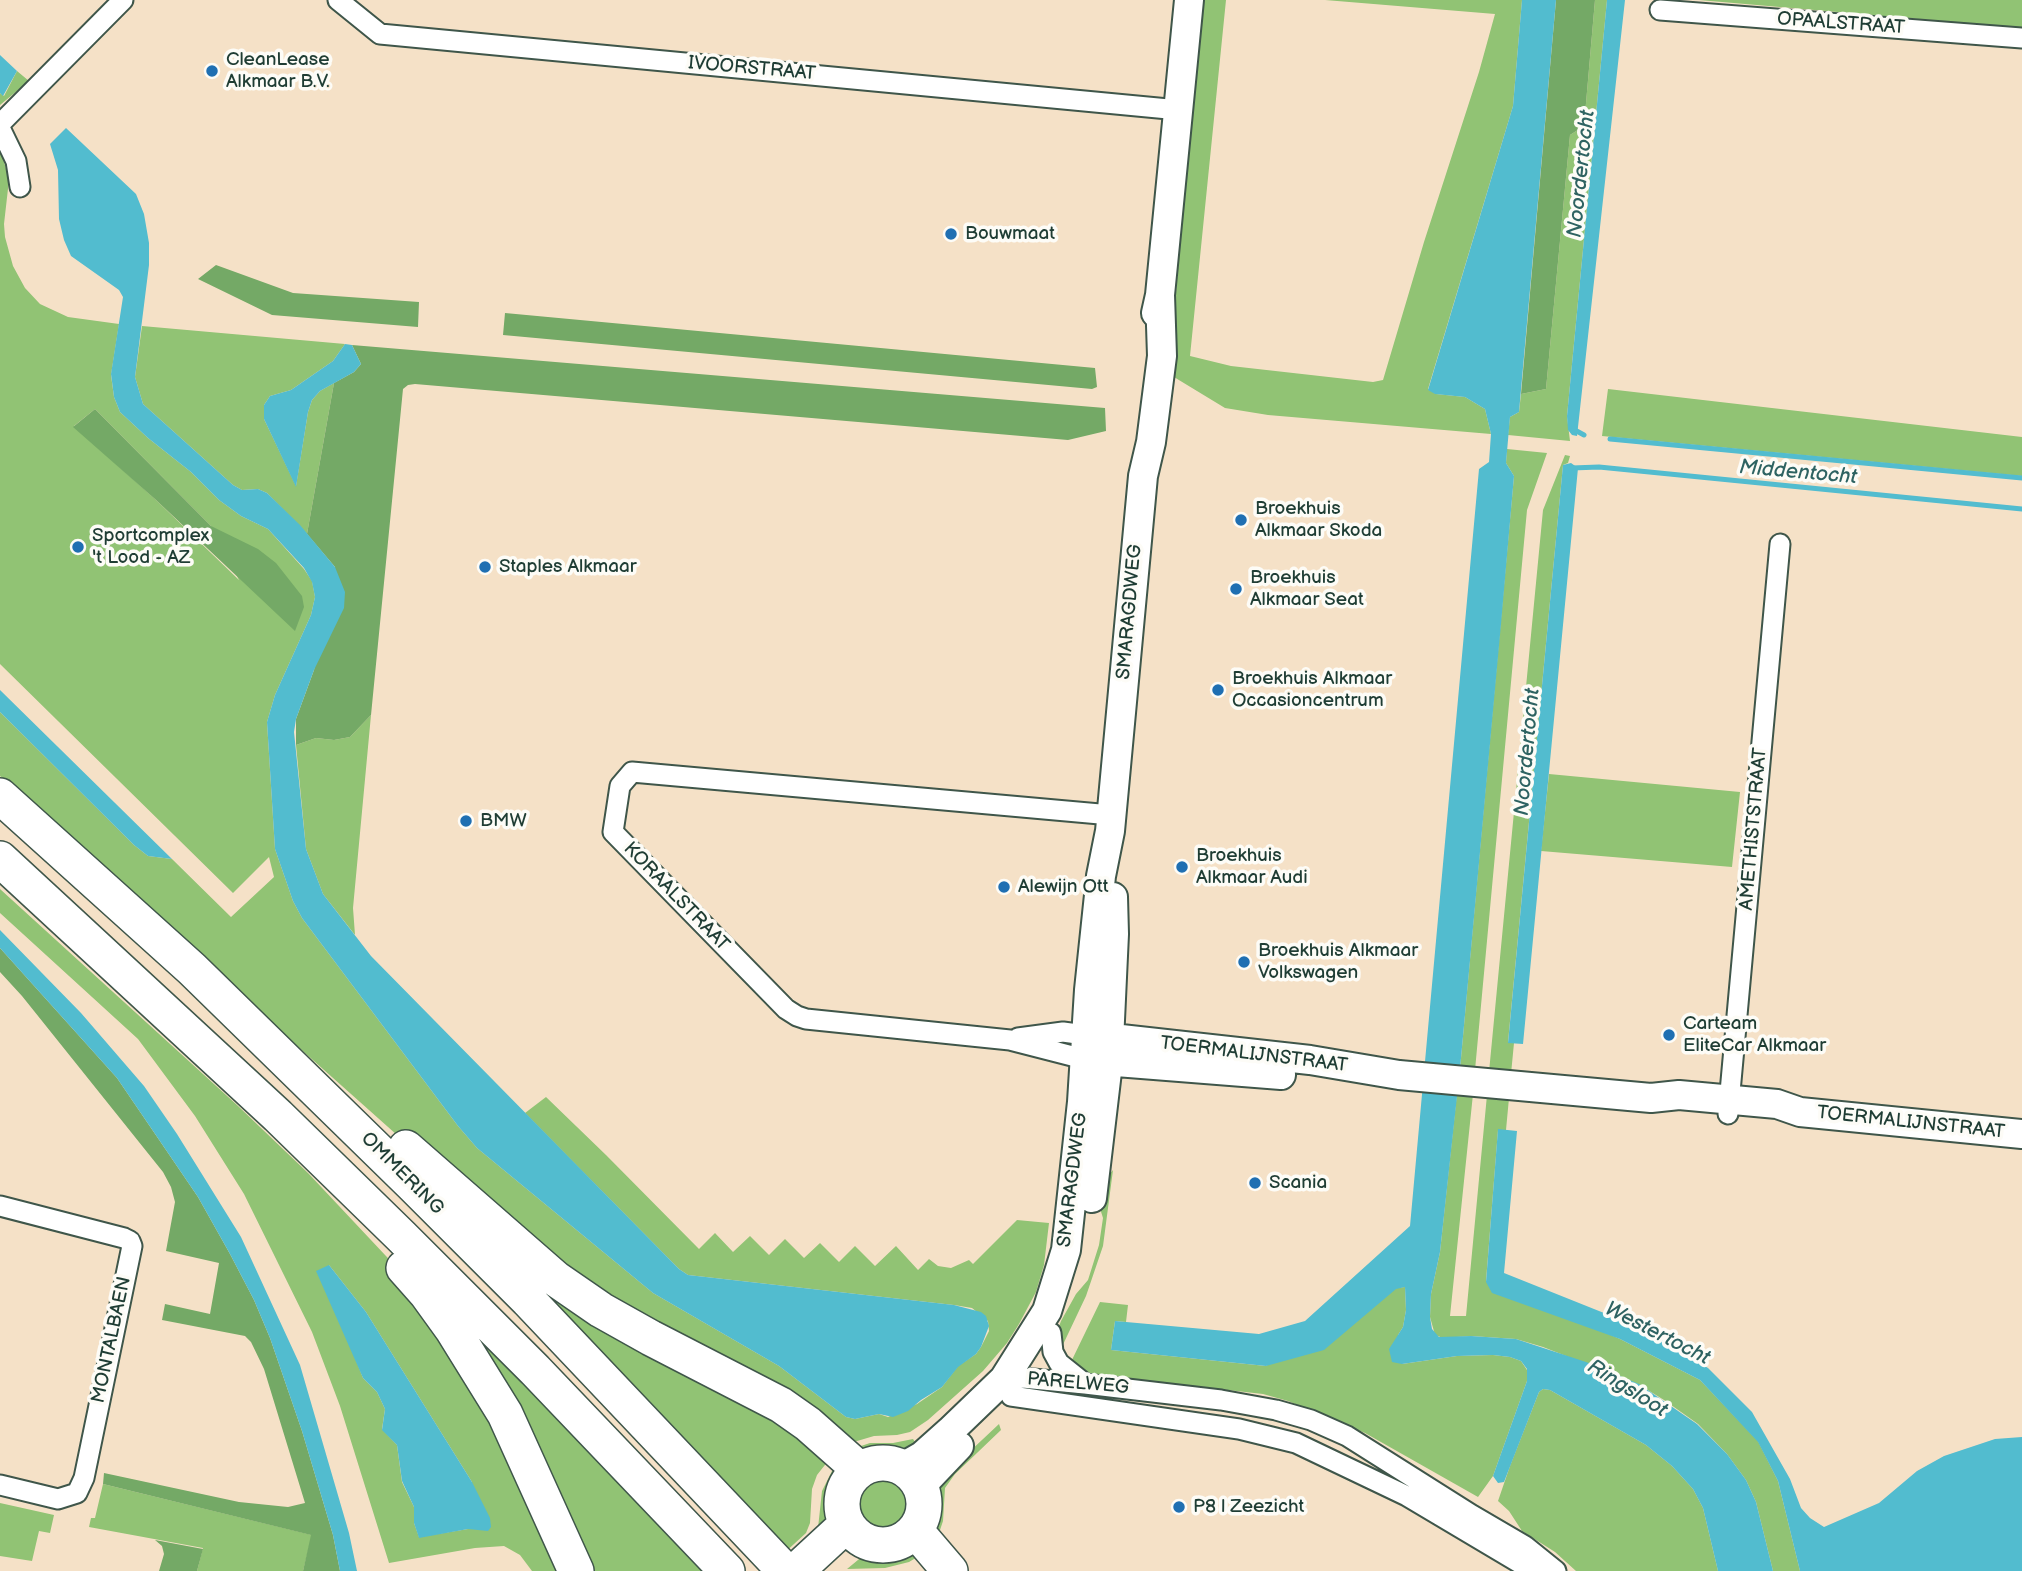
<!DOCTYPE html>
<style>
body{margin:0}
canvas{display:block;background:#f5e1c7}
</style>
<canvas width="2022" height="1571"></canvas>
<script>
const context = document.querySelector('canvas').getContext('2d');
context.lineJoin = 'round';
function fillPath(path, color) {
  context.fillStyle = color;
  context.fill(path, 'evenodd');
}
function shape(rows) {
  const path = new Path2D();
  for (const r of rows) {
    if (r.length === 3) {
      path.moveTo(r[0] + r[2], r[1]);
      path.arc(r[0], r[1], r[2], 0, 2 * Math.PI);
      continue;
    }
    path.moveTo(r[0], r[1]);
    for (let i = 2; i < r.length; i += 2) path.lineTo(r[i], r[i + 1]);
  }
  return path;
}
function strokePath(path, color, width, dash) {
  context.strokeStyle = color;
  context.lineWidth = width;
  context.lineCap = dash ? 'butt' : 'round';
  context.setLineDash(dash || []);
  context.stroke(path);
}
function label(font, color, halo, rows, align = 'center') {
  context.font = font + ' "Balsamiq Sans",sans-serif';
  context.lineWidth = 7;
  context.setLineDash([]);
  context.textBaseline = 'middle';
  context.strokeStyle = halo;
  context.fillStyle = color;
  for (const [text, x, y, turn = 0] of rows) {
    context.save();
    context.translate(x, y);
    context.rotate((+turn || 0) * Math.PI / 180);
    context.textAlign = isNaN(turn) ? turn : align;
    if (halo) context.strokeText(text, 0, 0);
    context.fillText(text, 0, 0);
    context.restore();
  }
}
const green = shape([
 [1201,0,1226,0,1190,356,1231,366,1373,382,1383,380,1424,242,1479,72,1495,14,1325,0,1522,0,1513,106,1428,389,1436,394,1465,397,1485,409,1491,434,1268,415,1225,408,1169,374],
 [1595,0,1607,0,1567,416,1570,441,1508,435,1510,417,1519,412,1521,394,1546,389,1570,135,1584,126],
 [1699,0,2022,0,2022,28],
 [17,71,29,81,0,105,0,93,4,96],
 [0,147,9,180,4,224,5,237,13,266,25,288,40,304,68,317,119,324,111,375,114,397,120,412,148,438,191,472,219,500,241,516,268,529,304,569,312,581,315,597,311,615,275,695,267,722,275,849,293,901,302,918,458,1126,477,1148,653,1293,779,1366,846,1417,855,1419,879,1414,888,1417,917,1404,942,1387,958,1366,976,1354,981,1347,989,1331,988,1321,972,1308,954,1305,688,1275,679,1269,525,1113,546,1097,606,1155,699,1249,715,1233,733,1252,750,1236,769,1255,785,1239,804,1258,820,1243,839,1262,855,1246,875,1266,896,1246,918,1270,929,1259,938,1266,951,1268,969,1260,973,1264,1017,1220,1049,1223,1044,1265,1036,1292,1019,1324,1007,1343,983,1371,928,1420,910,1432,897,1435,874,1436,847,1444,516,1241,232,988,0,776,0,712,134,845,148,856,172,859,231,917,274,877,269,857,233,893,0,664],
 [95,409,211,526,239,580,156,500,74,426],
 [142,326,345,344,333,361,291,390,270,396,264,405,264,419,296,486,308,412,312,400,320,391,334,383,307,534,267,493,258,489,242,490,233,485,143,404,135,377],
 [1608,389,2022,437,2022,476,1602,436],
 [1507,449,1547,453,1527,510,1475,1070,1460,1069,1514,476,1506,463],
 [1565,455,1570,456,1568,463,1563,465,1508,1042,1514,1043,1511,1074,1489,1072,1543,510],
 [371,715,353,908,355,935,323,894,306,849,296,745,316,738,334,740,350,737],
 [1549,774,1740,792,1732,867,1541,851],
 [0,889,237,1105,308,1173,401,1272,429,1307,568,1571,532,1571,520,1555,504,1546,475,1548,389,1563,340,1406,312,1332,244,1194,195,1116,138,1039,0,913],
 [329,1265,366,1312,472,1482,468,1529,419,1537,414,1523,414,1507,402,1482,397,1445,382,1429,385,1409,377,1392,363,1378,345,1332],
 [1457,1093,1473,1094,1450,1316,1466,1316,1487,1095,1509,1098,1506,1130,1498,1130,1486,1281,1620,1339,1700,1380,1758,1441,1778,1481,1800,1571,1773,1571,1756,1502,1746,1480,1727,1454,1698,1424,1664,1400,1638,1384,1543,1347,1516,1339,1471,1336,1443,1338,1435,1335,1430,1317,1431,1294,1440,1252],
 [1113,1170,1103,1246,1086,1296,1059,1353,1058,1329,1061,1321,1076,1294,1088,1280,1099,1245,1103,1218,1098,1202,1102,1183],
 [432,1178,832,1456,817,1475,812,1489,810,1523,806,1533,782,1555],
 [1405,1287,1406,1310,1403,1327,1398,1335,1402,1364,1457,1356,1493,1355,1510,1357,1521,1361,1527,1370,1527,1381,1493,1476,1478,1497,1365,1433,1288,1401,1263,1394,1087,1374,1070,1364,1100,1302,1128,1305,1126,1322,1115,1321,1111,1350,1266,1366,1396,1288],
 [461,1312,488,1348,625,1488,702,1571,594,1571,562,1518],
 [1543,1389,1550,1390,1646,1445,1672,1466,1693,1489,1703,1508,1718,1571,1576,1571,1555,1552,1522,1531,1509,1511,1498,1501,1510,1466,1539,1392],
 [999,1424,1001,1430,955,1474,945,1488,943,1521,939,1533,928,1528,932,1515,933,1486],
 [913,1439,917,1445,894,1456,866,1458,852,1449,870,1443,893,1443],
 [833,1469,847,1470,836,1485,833,1494,833,1519,818,1528,822,1491],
 [883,1505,24],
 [103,1484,312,1535,303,1571,197,1571,203,1548,89,1527,91,1518,95,1518],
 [0,1503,54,1515,50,1533,39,1531,32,1561,0,1556],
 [915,1543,919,1556,909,1562,885,1568,847,1569,864,1555,895,1554]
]);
const forest = shape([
 [1556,0,1595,0,1584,126,1570,135,1546,389,1521,394],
 [216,265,293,293,419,302,418,327,272,315,198,279],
 [505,313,1095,368,1097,387,1092,389,503,335],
 [352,345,1105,408,1106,431,1068,440,415,384,408,385,403,389,371,715,350,737,334,740,316,738,296,745,296,719,314,670,335,567,307,534,334,383,354,372,361,364],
 [95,409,211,526,258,549,276,563,302,596,304,607,295,631,156,500,73,427],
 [0,948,117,1078,198,1197,230,1254,254,1300,270,1338,302,1431,333,1535,340,1571,303,1571,311,1535,103,1484,104,1473,239,1502,288,1507,305,1503,264,1369,251,1342,245,1336,162,1320,165,1304,210,1314,219,1263,166,1251,175,1202,171,1187,163,1172,22,996,0,972],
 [155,1540,203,1549,197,1571,159,1571,164,1554,162,1546]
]);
const water = shape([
 [1522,0,1556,0,1519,412,1510,417,1506,463,1514,476,1501,624,1460,1069,1440,1252,1431,1294,1430,1317,1432,1329,1439,1337,1471,1336,1516,1339,1589,1363,1639,1384,1697,1424,1727,1454,1746,1480,1756,1502,1773,1571,1718,1571,1703,1508,1693,1489,1672,1466,1646,1445,1550,1390,1543,1389,1539,1392,1504,1482,1498,1483,1493,1476,1527,1381,1527,1369,1521,1361,1510,1357,1493,1355,1457,1356,1402,1364,1392,1362,1389,1349,1403,1327,1406,1310,1405,1287,1396,1289,1324,1350,1266,1366,1111,1350,1115,1321,1259,1334,1305,1321,1410,1226,1479,469,1489,462,1491,434,1485,409,1465,397,1435,394,1428,390,1513,106],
 [1607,0,1625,0,1577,436,1572,435,1568,430,1567,416],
 [0,55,17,71,3,96,0,93],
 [66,128,136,194,144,214,149,243,149,265,135,377,143,404,233,485,242,490,258,489,267,493,300,525,335,567,345,592,344,608,314,670,296,719,294,732,306,849,323,894,371,956,679,1269,688,1275,954,1305,981,1312,986,1316,989,1326,981,1347,976,1354,958,1367,942,1387,921,1400,908,1411,893,1417,879,1414,855,1419,846,1417,779,1366,653,1293,477,1148,458,1126,302,918,293,901,275,849,267,722,275,695,311,615,315,597,312,582,304,568,268,529,241,516,219,500,191,472,148,438,120,412,114,397,111,374,123,297,119,290,71,256,64,240,59,219,58,170,50,144],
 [345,344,352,345,361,364,354,372,320,391,312,400,308,412,296,487,264,419,264,405,270,396,291,390,333,361],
 [1571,463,1578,468,1523,1044,1508,1043,1563,465],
 [0,690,172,859,148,856,134,845,0,712],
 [0,930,81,1013,144,1086,177,1134,241,1237,300,1365,349,1533,357,1571,340,1571,333,1535,302,1431,270,1338,254,1300,230,1254,198,1197,117,1078,0,948],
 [1498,1129,1517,1131,1504,1273,1649,1331,1708,1368,1752,1412,1790,1479,1801,1508,1810,1518,1824,1527,1879,1503,1917,1471,1944,1456,1995,1439,2022,1437,2022,1571,1800,1571,1778,1481,1758,1442,1700,1380,1620,1339,1492,1293,1486,1282],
 [329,1265,366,1312,472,1482,490,1518,491,1527,488,1531,468,1529,419,1538,414,1523,414,1507,402,1481,397,1445,382,1430,385,1409,377,1392,363,1378,316,1271]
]);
const stream = shape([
 [1573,429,1584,435],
 [1610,439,2022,478],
 [1572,468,1599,467,2022,509]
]);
const street = shape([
 [338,0,380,34,1179,110],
 [1660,10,2022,38],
 [0,124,123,0],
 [0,128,16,161,20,187],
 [1018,1038,1063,1032,1085,1035],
 [1084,1059,1010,1040,806,1019,797,1016,786,1009,613,832,620,786,632,772,1111,815],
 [1728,1114,1780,544],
 [0,1206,124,1238,130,1241,132,1246,84,1478,77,1493,58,1499,0,1485],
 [1051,1333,1053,1352,1059,1363,1084,1383],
 [1533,1571,1407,1496,1296,1443,1239,1429,1011,1396,1004,1379,1023,1378,1085,1384,1221,1400,1276,1410,1311,1420,1347,1436,1472,1515,1525,1546,1556,1571]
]);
const secondary = shape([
 [1156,313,1160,295,1189,0],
 [1085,1035,1310,1060,1399,1075,1651,1098,1679,1095,1777,1104,1800,1112,2022,1134],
 [1091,1060,1281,1075],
 [1092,1198,1108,1063,1114,934,1113,897],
 [901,1468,922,1456,950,1431,1004,1379,1047,1311,1066,1250,1082,1102,1089,990,1101,876,1110,831,1143,476,1151,442,1162,356,1160,295],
 [920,1487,959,1446]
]);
const highway = shape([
 [0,796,192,969,413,1185,528,1300,785,1571],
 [0,859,278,1116,402,1237,535,1370,727,1571],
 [406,1148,556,1279,601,1310,651,1338,781,1405,808,1424,860,1470],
 [404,1268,427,1294,453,1330,505,1414,576,1571],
 [883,1504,41],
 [915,1530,950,1571],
 [796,1571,847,1524]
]);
const markers = [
 [212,71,7,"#1f6fb2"],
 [951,234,7,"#1f6fb2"],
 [1241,520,7,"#1f6fb2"],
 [78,547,7,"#1f6fb2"],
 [485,567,7,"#1f6fb2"],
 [1236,589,7,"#1f6fb2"],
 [1218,690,7,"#1f6fb2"],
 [466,821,7,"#1f6fb2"],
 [1182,867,7,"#1f6fb2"],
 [1004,887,7,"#1f6fb2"],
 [1244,962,7,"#1f6fb2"],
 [1669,1035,7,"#1f6fb2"],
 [1255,1183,7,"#1f6fb2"],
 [1179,1507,7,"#1f6fb2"]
];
const streetNames = [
 ["OPAALSTRAAT",1841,24,4],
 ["IVOORSTRAAT",752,69,5],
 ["SMARAGDWEG",1130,612,-85],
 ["AMETHISTSTRAAT",1754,829,-85],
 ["KORAALSTRAAT",676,897,46],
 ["TOERMALIJNSTRAAT",1254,1055,7],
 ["TOERMALIJNSTRAAT",1911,1123,6],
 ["OMMERING",402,1174,45],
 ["SMARAGDWEG",1073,1180,-83],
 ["MONTALBAEN",112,1340,-78],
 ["PARELWEG",1078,1384,5]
];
const poiNames = [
 ["CleanLease",226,60],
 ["Alkmaar B.V.",226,82],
 ["Bouwmaat",965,234],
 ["Broekhuis",1255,509],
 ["Alkmaar Skoda",1255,531],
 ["Sportcomplex",92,536],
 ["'t Lood - AZ",92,558],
 ["Staples Alkmaar",499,567],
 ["Broekhuis",1250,578],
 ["Alkmaar Seat",1250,600],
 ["Broekhuis Alkmaar",1232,679],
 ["Occasioncentrum",1232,701],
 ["BMW",480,821],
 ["Broekhuis",1196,856],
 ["Alkmaar Audi",1196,878],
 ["Alewijn Ott",1018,887],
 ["Broekhuis Alkmaar",1258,951],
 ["Volkswagen",1258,973],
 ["Carteam",1683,1024],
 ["EliteCar Alkmaar",1683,1046],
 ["Scania",1269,1183],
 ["P8 | Zeezicht",1193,1507]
];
const waterNames = [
 ["Noordertocht",1582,174,-84],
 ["Middentocht",1798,473,5],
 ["Noordertocht",1528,752,-85],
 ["Westertocht",1657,1334,27],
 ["Ringsloot",1627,1389,32]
];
fillPath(green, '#91c374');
fillPath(forest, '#74a966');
fillPath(water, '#52bccf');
strokePath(stream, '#52bccf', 5);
strokePath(street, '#3f564a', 23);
strokePath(secondary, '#3f564a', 32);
strokePath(highway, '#3f564a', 38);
strokePath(street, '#fff', 19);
strokePath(secondary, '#fff', 28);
strokePath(highway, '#fff', 35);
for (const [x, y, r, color] of markers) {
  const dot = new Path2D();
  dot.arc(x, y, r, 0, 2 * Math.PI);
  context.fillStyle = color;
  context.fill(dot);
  strokePath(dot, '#fdfcf7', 2.5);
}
label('19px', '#1f3d34', '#fdfcf7', streetNames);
label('19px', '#1f3d34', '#fdfcf7', poiNames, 'left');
label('italic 21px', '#2e6362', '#fdfcf7', waterNames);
</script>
